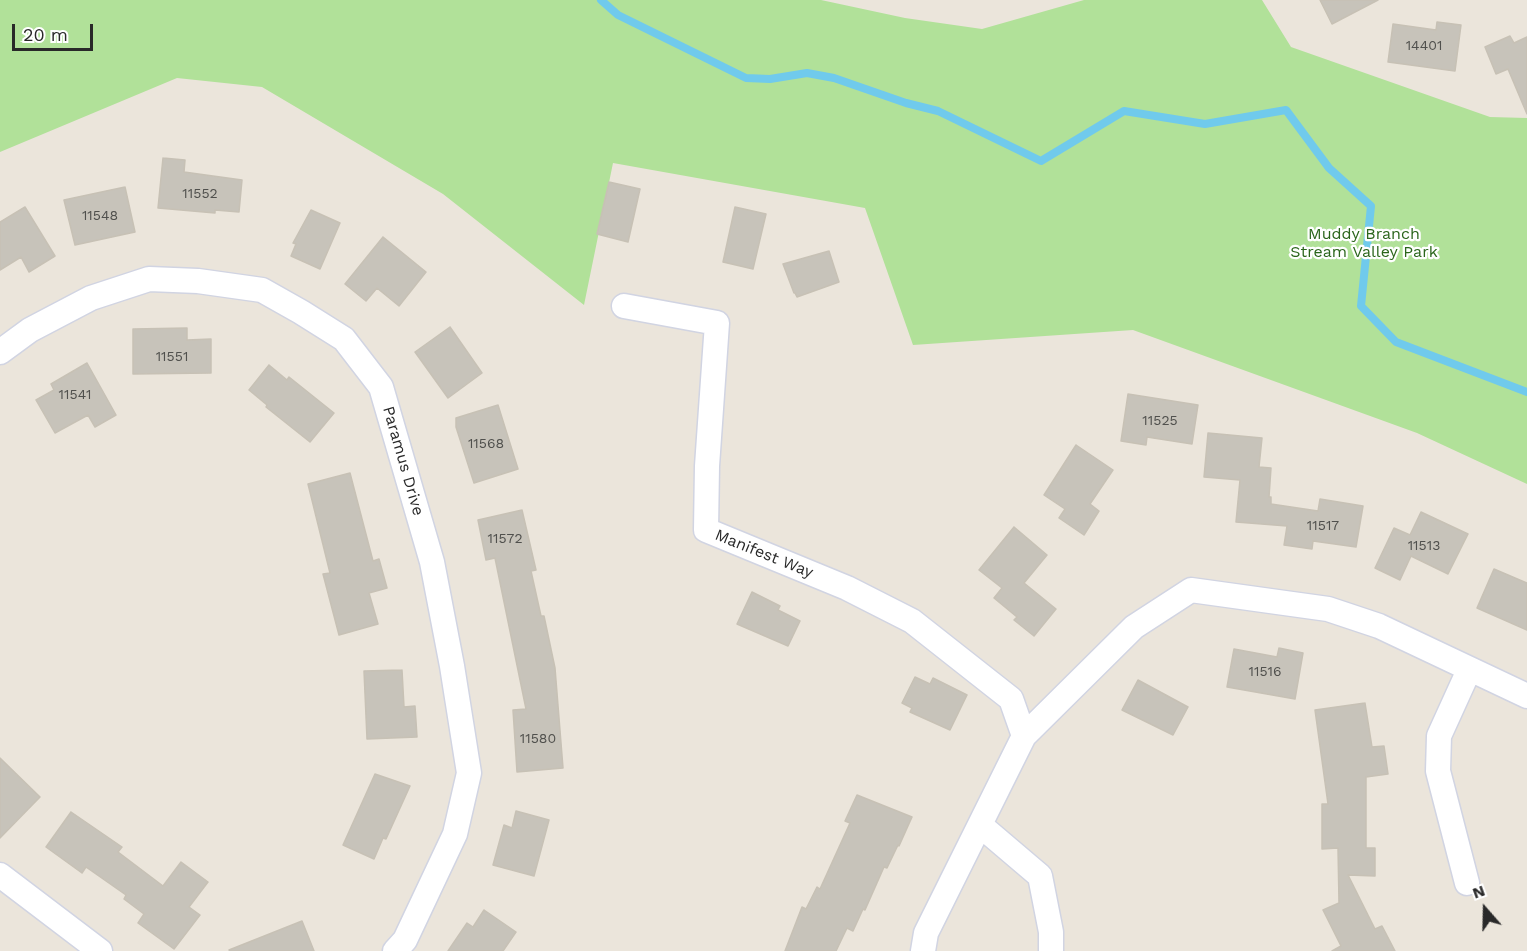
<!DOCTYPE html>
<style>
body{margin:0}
#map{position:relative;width:1527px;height:951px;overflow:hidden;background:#ebe5db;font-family:"Work Sans",sans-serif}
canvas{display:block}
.north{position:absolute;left:1455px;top:879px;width:60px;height:60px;-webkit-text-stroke:4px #fff;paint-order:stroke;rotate:340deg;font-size:16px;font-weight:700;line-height:24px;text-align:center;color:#292929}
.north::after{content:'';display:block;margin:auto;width:21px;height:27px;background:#292929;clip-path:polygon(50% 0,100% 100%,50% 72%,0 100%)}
.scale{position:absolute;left:12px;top:24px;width:81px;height:27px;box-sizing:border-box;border:3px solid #292929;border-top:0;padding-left:8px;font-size:18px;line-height:21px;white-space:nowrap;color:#292929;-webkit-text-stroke:4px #fff;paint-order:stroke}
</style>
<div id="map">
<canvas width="1527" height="951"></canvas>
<div class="north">N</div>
<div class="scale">20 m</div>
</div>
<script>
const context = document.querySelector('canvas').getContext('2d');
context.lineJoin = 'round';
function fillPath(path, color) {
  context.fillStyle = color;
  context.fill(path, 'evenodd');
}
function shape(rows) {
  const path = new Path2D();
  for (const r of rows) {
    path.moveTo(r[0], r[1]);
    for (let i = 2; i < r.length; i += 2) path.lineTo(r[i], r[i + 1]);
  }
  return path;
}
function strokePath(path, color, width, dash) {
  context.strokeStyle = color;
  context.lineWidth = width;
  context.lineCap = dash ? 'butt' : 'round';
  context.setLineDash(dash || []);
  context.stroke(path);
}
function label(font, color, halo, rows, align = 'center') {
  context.font = font + ' "Work Sans",sans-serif';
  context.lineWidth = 4.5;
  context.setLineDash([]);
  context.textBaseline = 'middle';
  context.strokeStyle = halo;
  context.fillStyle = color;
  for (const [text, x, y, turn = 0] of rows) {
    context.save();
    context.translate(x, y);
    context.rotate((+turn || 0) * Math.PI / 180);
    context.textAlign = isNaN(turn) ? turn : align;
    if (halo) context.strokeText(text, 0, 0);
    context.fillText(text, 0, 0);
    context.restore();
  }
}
const green = shape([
 [0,0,821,0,905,18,982,29,1084,0,1262,0,1291,47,1490,117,1527,118,1527,484,1417,433,1133,330,913,345,865,208,613,163,584,305,443,194,262,87,177,78,0,152]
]);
const stream = shape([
 [601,0,618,15,746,78,770,79,807,73,834,78,906,103,938,111,1041,161,1124,111,1205,124,1286,110,1329,168,1371,206,1361,306,1396,342,1527,392]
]);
const building = shape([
 [1320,0,1378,0,1332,24,1320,0],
 [1437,22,1461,25,1455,71,1388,62,1393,24,1436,30,1437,22],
 [1510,36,1514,43,1527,37,1527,114,1508,69,1496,74,1485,47,1510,36],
 [163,158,185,160,184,172,242,180,239,212,215,210,215,213,158,208,163,158],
 [609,182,640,189,628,242,597,234,609,182],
 [125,187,135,232,75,245,64,200,125,187],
 [25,207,55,256,29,272,21,257,0,270,0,222,25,207],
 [735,207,766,214,753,269,723,262,735,207],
 [311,210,340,223,320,269,291,256,296,244,293,243,311,210],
 [383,237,426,272,399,306,377,288,366,301,345,284,383,237],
 [829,251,839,282,797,297,795,293,794,293,783,264,829,251],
 [450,327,482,373,448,398,415,352,450,327],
 [187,328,187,340,211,339,211,373,133,374,133,329,187,328],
 [87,363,116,415,95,427,88,415,55,433,36,400,54,390,51,384,87,363],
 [269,365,287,380,289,377,334,413,310,442,266,407,267,405,249,390,269,365],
 [1128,394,1198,405,1192,444,1147,437,1146,445,1121,441,1128,394],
 [498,405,518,469,474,483,456,427,456,418,498,405],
 [1208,433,1262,438,1259,467,1271,468,1269,497,1271,497,1271,504,1318,511,1320,499,1363,506,1356,547,1313,541,1312,549,1284,545,1287,526,1236,522,1240,480,1204,477,1208,433],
 [1076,445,1113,470,1090,504,1099,511,1084,535,1059,518,1065,509,1044,495,1076,445],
 [350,473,373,561,379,559,387,588,369,593,378,624,339,635,323,574,330,573,308,484,350,473],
 [522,510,536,570,531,571,541,616,544,616,555,668,563,768,517,772,513,710,526,709,495,558,486,560,478,520,522,510],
 [1421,512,1468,534,1448,574,1411,556,1400,580,1375,568,1394,528,1410,535,1421,512],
 [1014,527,1047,555,1024,583,1056,609,1034,636,1014,620,1017,617,994,598,1002,588,979,570,1014,527],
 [1494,569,1527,583,1527,630,1477,608,1494,569],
 [752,592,780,606,778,610,800,621,788,646,737,624,752,592],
 [1279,648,1303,653,1295,699,1227,687,1234,649,1277,657,1279,648],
 [402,670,404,707,415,706,417,737,367,739,364,671,402,670],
 [915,677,930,684,933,678,967,695,950,730,910,712,912,708,902,703,915,677],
 [1138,680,1188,707,1173,735,1122,710,1138,680],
 [1365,703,1372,747,1384,746,1388,774,1366,777,1366,848,1375,848,1375,876,1348,875,1375,929,1382,926,1395,951,1332,951,1341,946,1323,910,1339,903,1338,848,1322,849,1322,804,1328,804,1315,710,1365,703],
 [0,758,40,797,0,838,0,758],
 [375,774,410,786,386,839,383,838,374,859,343,845,375,774],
 [857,795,912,817,899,846,898,845,887,868,884,867,865,910,863,909,853,931,847,928,836,951,785,951,802,907,806,909,817,887,820,889,850,823,845,821,857,795],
 [516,811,549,820,534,876,493,865,504,825,512,828,516,811],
 [71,812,122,847,118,852,163,886,181,862,208,882,189,907,200,915,174,949,138,923,144,914,124,899,126,895,86,867,82,873,46,847,71,812],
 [484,910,516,932,503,951,448,951,467,923,473,927,484,910],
 [302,921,314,951,230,951,229,950,302,921]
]);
const minor = shape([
 [624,306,717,323,707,466,706,530,847,588,912,621,1011,699,1024,736],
 [0,352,30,330,91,298,149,279,198,281,262,290,301,312,344,339,381,387,432,562,452,666,469,773,455,834,405,940,395,951],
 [980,825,1040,876,1051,932,1051,951],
 [0,875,100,951],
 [1467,883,1438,771,1439,736,1469,670],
 [923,951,926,933,1024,736,1134,627,1191,590,1328,609,1379,626,1527,696]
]);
const numberNames = [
 ["14401",1424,46],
 ["11552",200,194],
 ["11548",100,216],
 ["11551",172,357],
 ["11541",75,395],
 ["11525",1160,421],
 ["11568",486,444],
 ["11517",1323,526],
 ["11572",505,539],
 ["11513",1424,546],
 ["11516",1265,672],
 ["11580",538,739]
];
const parkNames = [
 ["Muddy Branch",1364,234],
 ["Stream Valley Park",1364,252]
];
const streetNames = [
 ["Paramus Drive",403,461,74],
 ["Manifest Way",764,554,22]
];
fillPath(green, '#b1e199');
strokePath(stream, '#70caec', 8);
fillPath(building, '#c7c3ba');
strokePath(building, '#c7c1b5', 1.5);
strokePath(minor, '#d1d4e2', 27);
strokePath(minor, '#fff', 24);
label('14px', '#50504d', null, numberNames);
label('16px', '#2a651b', '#fff', parkNames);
label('16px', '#292929', '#fff', streetNames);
</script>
